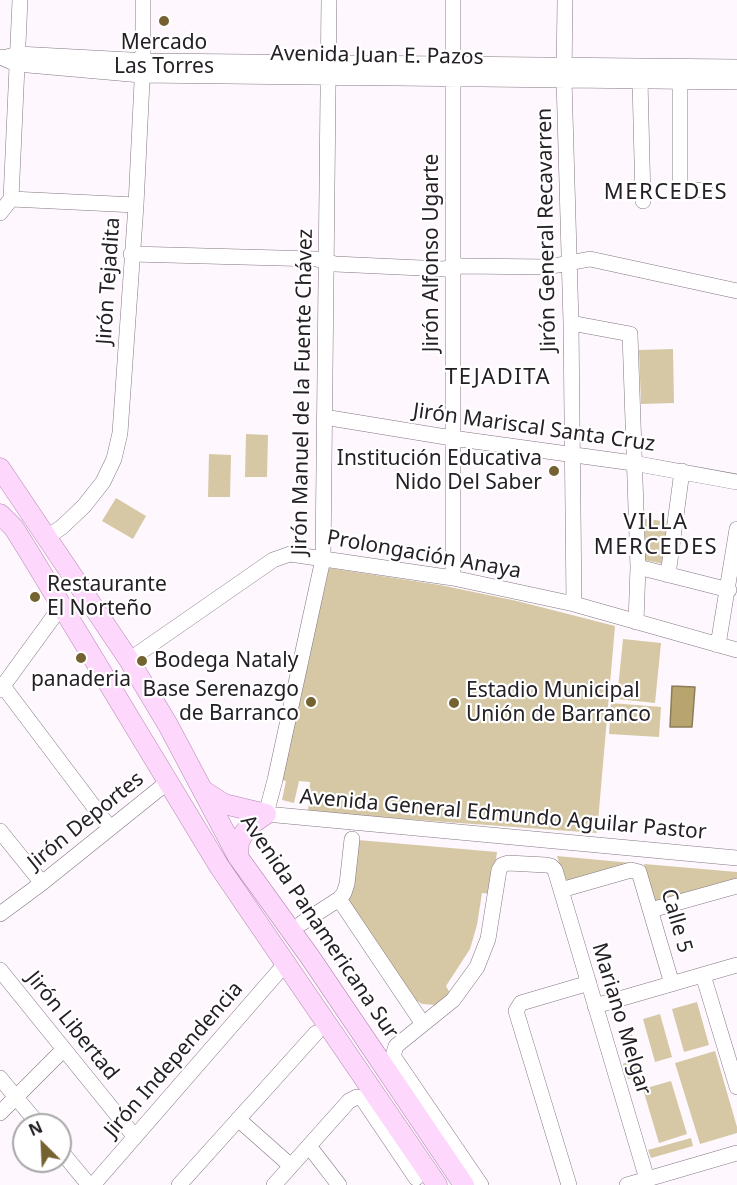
<!DOCTYPE html>
<meta charset="utf-8">
<style>
body{margin:0}
#map{position:relative;width:737px;height:1185px;overflow:hidden;background:#fef7fd;font-family:"Noto Sans",sans-serif}
canvas{display:block}
.north{position:absolute;left:12px;top:1113px;width:60px;height:60px;box-sizing:border-box;background:#fff;border:2px solid #a8a6a8;border-radius:50%;rotate:336deg;font-size:16px;font-weight:700;line-height:24px;text-align:center;color:#252025}
.north::after{content:'';display:block;margin:auto;width:21px;height:27px;background:#746230;clip-path:polygon(50% 0,100% 100%,50% 72%,0 100%)}
</style>
<div id="map">
<canvas width="737" height="1185"></canvas>
<div class="north">N</div>
</div>
<script>
const context = document.querySelector('canvas').getContext('2d');
context.lineJoin = 'round';
function fillPath(path, color) {
  context.fillStyle = color;
  context.fill(path, 'evenodd');
}
function shape(rows) {
  const path = new Path2D();
  for (const r of rows) {
    path.moveTo(r[0], r[1]);
    for (let i = 2; i < r.length; i += 2) path.lineTo(r[i], r[i + 1]);
  }
  return path;
}
function strokePath(path, color, width, dash) {
  context.strokeStyle = color;
  context.lineWidth = width;
  context.lineCap = dash ? 'butt' : 'round';
  context.setLineDash(dash || []);
  context.stroke(path);
}
function label(font, color, halo, rows, align = 'center') {
  context.font = font + ' "Noto Sans",sans-serif';
  context.lineWidth = 4.5;
  context.setLineDash([]);
  context.textBaseline = 'middle';
  context.strokeStyle = halo;
  context.fillStyle = color;
  for (const [text, x, y, turn = 0] of rows) {
    context.save();
    context.translate(x, y);
    context.rotate((+turn || 0) * Math.PI / 180);
    context.textAlign = isNaN(turn) ? turn : align;
    if (halo) context.strokeText(text, 0, 0);
    context.fillText(text, 0, 0);
    context.restore();
  }
}
const green = shape([
 [673,349,674,403,641,404,639,350],
 [246,434,268,435,267,477,245,477],
 [209,454,231,455,230,497,208,497],
 [116,498,146,516,133,539,102,521],
 [640,518,670,522,664,564,639,559],
 [329,568,440,585,517,601,615,626,597,833,308,812,310,782,299,781,294,803,282,800,286,781,281,780],
 [623,639,661,643,655,703,617,699],
 [611,703,661,707,659,737,609,734],
 [358,840,497,852,491,894,482,893,477,925,470,949,446,986,451,995,436,1005,422,1004,414,999,346,898],
 [557,856,632,863,565,882],
 [644,864,737,872,737,878,655,901],
 [697,1002,709,1045,684,1052,672,1009],
 [660,1014,672,1057,655,1062,643,1019],
 [629,1032,632,1034,639,1076,628,1079,623,1064,627,1062,629,1058,623,1035],
 [715,1051,737,1127,737,1133,700,1144,675,1063],
 [671,1081,687,1134,659,1143,643,1089],
 [691,1138,693,1146,651,1158,648,1150]
]);
const water = shape([
 [672,686,695,687,692,727,670,727,672,686]
]);
const minor = shape([
 [329,0,323,559,275,780,266,814,737,858],
 [565,0,564,79,571,323,574,604],
 [0,57,17,64,141,75,737,82],
 [3,58,18,54,149,61,737,67],
 [640,80,643,201],
 [680,81,680,186,686,190,705,190],
 [11,199,20,0],
 [11,199,136,205],
 [0,213,11,199],
 [131,254,317,259,335,264,443,269,462,266,548,267,590,259,737,291],
 [571,323,630,334,638,567,636,622],
 [324,417,452,438,633,463,737,482],
 [46,538,62,527,84,506,103,482,114,459,120,433,136,205,143,61,143,0],
 [638,567,729,590],
 [668,575,682,471],
 [453,578,453,0],
 [718,645,737,529],
 [129,660,273,560,290,554,453,578,574,604,737,650],
 [3,686,110,828],
 [0,690,62,605],
 [0,831,42,883],
 [561,890,631,870,639,872,672,984],
 [339,899,423,1024],
 [651,910,737,886],
 [0,914,42,883,169,781],
 [302,923,339,899,344,893,347,884,352,839],
 [0,970,135,1137],
 [703,975,737,1087],
 [595,1006,737,965],
 [0,1078,39,1125],
 [0,1113,64,1049],
 [238,1119,291,1166],
 [309,1146,339,1185],
 [60,1150,89,1185],
 [93,1185,286,963],
 [179,1185,316,1033],
 [274,1185,349,1101,357,1097,362,1098,416,1178],
 [481,1185,393,1056,396,1046,453,1000,477,967,488,939,499,870,502,865,508,863,546,865,551,866,555,870,647,1179],
 [569,1185,516,1011,521,1003,589,983],
 [627,1185,737,1153]
]);
const major = shape([
 [0,468,129,660,168,725,238,857,310,957,464,1185],
 [0,514,14,528,35,562,219,866,437,1185],
 [204,791,224,804,266,814],
 [238,857,239,842,244,833,253,823,266,814]
]);
const markers = [
 [164,21,6,"#746230"],
 [554,471,6,"#746230"],
 [35,597,6,"#746230"],
 [81,658,6,"#746230"],
 [142,661,6,"#746230"],
 [311,702,6,"#746230"],
 [454,703,6,"#746230"]
];
const poiNames = [
 ["Mercado",164,43,"center"],
 ["Las Torres",164,67,"center"],
 ["Institución Educativa",542,459,"right"],
 ["Nido Del Saber",542,483,"right"],
 ["Restaurante",47,585],
 ["El Norteño",47,609],
 ["Bodega Nataly",154,661],
 ["panaderia",81,680,"center"],
 ["Base Serenazgo",299,690,"right"],
 ["de Barranco",299,714,"right"],
 ["Estadio Municipal",466,691],
 ["Unión de Barranco",466,715]
];
const streetNames = [
 ["Avenida Juan E. Pazos",377,56,1],
 ["Jirón General Recavarren",547,230,-91],
 ["Jirón Alfonso Ugarte",432,253,-90],
 ["Jirón Tejadita",109,281,-86],
 ["Jirón Manuel de la Fuente Chávez",303,392,-89],
 ["Jirón Mariscal Santa Cruz",534,428,8],
 ["Prolongación Anaya",424,555,10],
 ["Avenida General Edmundo Aguilar Pastor",503,815,5],
 ["Jirón Deportes",86,821,-39],
 ["Calle 5",676,921,74],
 ["Avenida Panamericana Sur",319,927,56],
 ["Mariano Melgar",621,1019,73],
 ["Jirón Libertad",72,1026,51],
 ["Jirón Independencia",174,1060,-49]
];
const neighbourhoodNames = [
 ["MERCEDES",666,193],
 ["TEJADITA",498,378],
 ["VILLA",656,523],
 ["MERCEDES",656,548]
];
fillPath(green, '#d6c8a4');
fillPath(water, '#b8a46e');
strokePath(water, '#8c7c58', 1.5);
strokePath(minor, '#837683', 16);
strokePath(major, '#b185b0', 21);
strokePath(minor, '#fff', 15);
strokePath(major, '#fed7fd', 20);
for (const [x, y, r, color] of markers) {
  const dot = new Path2D();
  dot.arc(x, y, r, 0, 2 * Math.PI);
  context.fillStyle = color;
  context.fill(dot);
  strokePath(dot, '#fff', 2);
}
label('21px', '#252025', '#fff', poiNames, 'left');
label('21px', '#252025', '#fff', streetNames);
context.letterSpacing = '1.5px';
label('22px', '#252025', '#fff', neighbourhoodNames);
context.letterSpacing = '0px';
</script>
